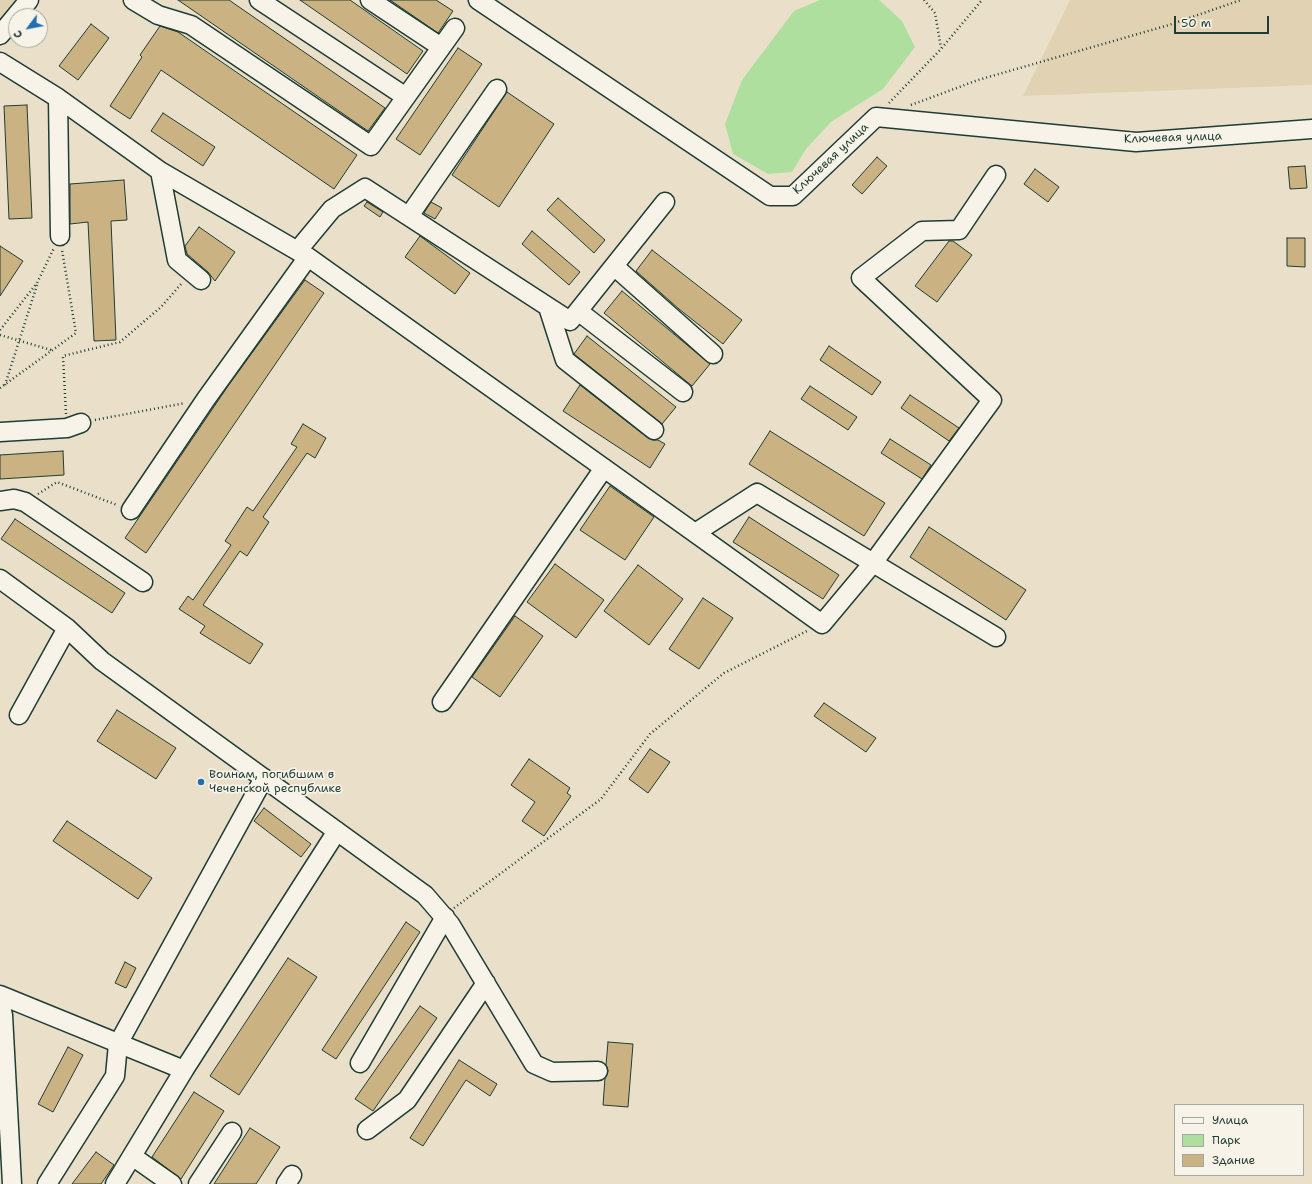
<!DOCTYPE html>
<meta charset="utf-8">
<style>
body{margin:0}
#map{position:relative;width:1312px;height:1184px;overflow:hidden;background:#eae0c9;font-family:"Shantell Sans",sans-serif}
canvas{display:block}
.legend{position:absolute;left:1174px;top:1104px;width:130px;height:72px;box-sizing:border-box;background:#f7f3e8;border:1px solid #a1aaa0;margin:0;padding:5px 7px;list-style:none;font-size:12px;color:#1f3d34}
.legend li{display:flex;align-items:center;gap:8px;height:20px}
.legend b{width:20px;border:1px solid #a1aaa0}
.north{position:absolute;left:8px;top:8px;width:40px;height:40px;box-sizing:border-box;background:#f7f3e8;border:1px solid #a1aaa0;border-radius:50%;rotate:238deg;font-size:11px;font-weight:700;line-height:16px;text-align:center;color:#1f3d34}
.north::after{content:'';display:block;margin:auto;width:14px;height:18px;background:#1f6fb2;clip-path:polygon(50% 0,100% 100%,50% 72%,0 100%)}
.scale{position:absolute;left:1174px;top:16px;width:95px;height:18px;box-sizing:border-box;border:2px solid #1f3d34;border-top:0;padding-left:5px;font-size:12px;line-height:14px;white-space:nowrap;color:#1f3d34;-webkit-text-stroke:3px #f7f3e8;paint-order:stroke}
</style>
<div id="map">
<canvas width="1312" height="1184"></canvas>
<ul class="legend">
<li><b style="height:5px;background:#f7f3e8"></b>Улица</li>
<li><b style="height:11px;background:#aedf9f"></b>Парк</li>
<li><b style="height:11px;background:#cbb282"></b>Здание</li>
</ul>
<div class="north">С</div>
<div class="scale">50 m</div>
</div>
<script>
const context = document.querySelector('canvas').getContext('2d');
context.lineJoin = 'round';
function fillPath(path, color) {
  context.fillStyle = color;
  context.fill(path, 'evenodd');
}
function shape(rows) {
  const path = new Path2D();
  for (const r of rows) {
    path.moveTo(r[0], r[1]);
    for (let i = 2; i < r.length; i += 2) path.lineTo(r[i], r[i + 1]);
  }
  return path;
}
function strokePath(path, color, width, dash) {
  context.strokeStyle = color;
  context.lineWidth = width;
  context.lineCap = dash ? 'butt' : 'round';
  context.setLineDash(dash || []);
  context.stroke(path);
}
function label(font, color, halo, rows, align = 'center') {
  context.font = font + ' "Shantell Sans",sans-serif';
  context.lineWidth = 3.5;
  context.setLineDash([]);
  context.textBaseline = 'middle';
  context.strokeStyle = halo;
  context.fillStyle = color;
  for (const [text, x, y, turn = 0] of rows) {
    context.save();
    context.translate(x, y);
    context.rotate((+turn || 0) * Math.PI / 180);
    context.textAlign = isNaN(turn) ? turn : align;
    if (halo) context.strokeText(text, 0, 0);
    context.fillText(text, 0, 0);
    context.restore();
  }
}
const built = shape([
 [0,0,17,0,0,21],
 [1070,0,1312,0,1312,85,1023,96]
]);
const green = shape([
 [820,0,879,0,902,21,915,47,883,89,831,122,806,149,792,172,768,174,733,154,725,124,742,80,794,11]
]);
const building = shape([
 [178,0,229,0,385,108,368,131,178,0],
 [300,0,350,0,423,51,407,74,300,0],
 [390,0,436,0,453,11,438,33,390,0],
 [91,24,109,38,78,80,59,66,91,24],
 [160,26,178,32,357,155,334,189,161,70,130,119,110,106,142,57,140,55,160,26],
 [458,48,482,64,420,155,396,139,458,48],
 [507,92,554,124,499,207,452,175,507,92],
 [27,105,32,218,9,219,4,106,27,105],
 [163,113,215,147,203,166,151,131,163,113],
 [877,157,887,166,862,194,852,185,877,157],
 [1305,166,1307,188,1290,189,1288,167,1305,166],
 [1035,169,1059,187,1048,202,1024,184,1035,169],
 [124,180,127,220,111,221,116,340,94,341,88,222,70,224,70,184,124,180],
 [558,198,605,240,594,253,547,210,558,198],
 [367,202,383,212,380,217,364,206,367,202],
 [431,202,442,208,435,219,424,213,431,202],
 [199,227,235,252,215,281,208,272,187,254,185,246,199,227],
 [532,231,580,272,569,285,522,244,532,231],
 [420,236,470,273,455,294,405,257,420,236],
 [1287,238,1305,238,1305,267,1287,266,1287,238],
 [949,241,953,241,972,255,937,302,915,286,949,241],
 [0,246,23,261,0,296,0,246],
 [652,250,742,320,723,344,679,309,636,271,652,250],
 [305,280,324,293,146,553,125,538,228,386,305,280],
 [622,291,710,364,692,386,604,313,622,291],
 [587,336,676,407,662,424,574,354,587,336],
 [829,346,881,382,872,395,820,360,829,346],
 [580,385,648,438,653,440,658,440,665,444,650,468,563,411,580,385],
 [810,386,857,417,848,430,801,399,810,386],
 [910,395,959,428,949,441,901,408,910,395],
 [303,424,326,438,315,458,307,453,263,517,269,522,247,556,240,551,203,605,263,644,250,664,200,633,205,626,179,609,188,596,193,600,231,545,225,541,247,507,253,511,297,447,291,444,303,424],
 [770,431,885,503,864,536,749,464,770,431],
 [890,439,931,465,922,479,881,453,890,439],
 [63,451,64,475,0,479,0,455,63,451],
 [610,486,654,517,625,560,580,530,610,486],
 [749,517,839,575,823,599,733,542,749,517],
 [15,519,125,593,112,613,1,539,15,519],
 [929,527,1026,590,1006,620,910,557,929,527],
 [555,564,604,600,576,638,527,602,555,564],
 [638,565,683,599,649,645,604,611,638,565],
 [703,598,733,618,699,669,669,649,703,598],
 [515,616,543,636,500,697,472,677,515,616],
 [824,703,876,738,866,752,814,716,824,703],
 [117,710,176,748,156,779,97,741,117,710],
 [650,749,670,762,648,793,629,779,650,749],
 [529,759,570,788,567,793,571,796,544,836,522,821,535,802,511,785,529,759],
 [264,808,311,844,301,857,254,821,264,808],
 [67,821,152,878,138,899,53,841,67,821],
 [406,922,420,932,336,1059,322,1050,406,922],
 [288,958,317,977,239,1095,210,1076,288,958],
 [125,962,136,968,126,988,115,983,125,962],
 [420,1006,437,1018,373,1111,355,1099,420,1006],
 [608,1042,633,1044,628,1107,603,1105,605,1078,608,1071,606,1065,608,1042],
 [68,1047,83,1055,53,1112,38,1104,68,1047],
 [459,1060,497,1084,490,1096,466,1080,423,1146,410,1138,459,1060],
 [194,1092,224,1111,181,1179,152,1157,194,1092],
 [250,1128,280,1147,256,1184,214,1184,250,1128],
 [96,1152,114,1165,101,1184,72,1184,96,1152]
]);
const path = shape([
 [924,0,935,13,941,48],
 [889,103,941,49,982,0],
 [911,105,978,80,1169,25,1241,0],
 [0,330,37,283,54,248],
 [0,335,51,350],
 [5,385,37,285],
 [0,388,76,333,62,250],
 [66,414,63,356,120,342,161,307,182,283],
 [95,420,185,403],
 [38,494,57,482,117,505],
 [454,908,601,799,650,734,724,673,807,631]
]);
const minor = shape([
 [133,0,158,15,191,25,371,146,455,28],
 [259,0,406,97],
 [370,0,441,47],
 [478,0,770,196,793,196,876,117,1136,142,1312,129],
 [0,35,29,0],
 [0,62,58,98,160,171,308,257,206,399,131,510],
 [58,98,60,236],
 [160,171,177,260,201,280],
 [409,216,497,89],
 [298,250,332,209,365,188,570,321,665,202],
 [308,257,695,533,757,493,996,637],
 [614,266,713,354],
 [548,307,565,360,654,430],
 [578,311,683,392],
 [0,432,67,428,81,423],
 [0,501,14,499,25,502,143,582],
 [695,533,822,624,873,563,992,400,861,278,922,231,959,230,996,175],
 [0,579,67,628,102,661,425,895,450,924,534,1064,552,1072,598,1071],
 [442,702,604,468],
 [19,715,67,628],
 [0,995,184,1070,115,1184],
 [0,1004,3,1015,12,1184],
 [360,1063,445,917],
 [184,1070,337,831],
 [367,1130,407,1100,486,983],
 [132,1156,172,1184],
 [47,1184,115,1076,118,1044,264,778],
 [198,1184,232,1132],
 [286,1184,292,1175]
]);
const markers = [
 [201,782,4,"#1f6fb2"]
];
const streetNames = [
 ["Ключевая улица",1173,138,-2],
 ["Ключевая улица",831,159,-43]
];
const poiNames = [
 ["Воинам, погибшим в",209,775],
 ["Чеченской республике",209,789]
];
fillPath(built, '#e1d2b4');
fillPath(green, '#aedf9f');
fillPath(building, '#cbb282');
strokePath(building, '#1f3d34', 1);
strokePath(minor, '#1f3d34', 21);
strokePath(path, '#1f3d34', 2.5, [1, 3]);
strokePath(minor, '#f7f3e8', 18);
for (const [x, y, r, color] of markers) {
  const dot = new Path2D();
  dot.arc(x, y, r, 0, 2 * Math.PI);
  context.fillStyle = color;
  context.fill(dot);
  strokePath(dot, '#f7f3e8', 1.5);
}
label('12px', '#1f3d34', '#f7f3e8', streetNames);
label('12px', '#1f3d34', '#f7f3e8', poiNames, 'left');
</script>
